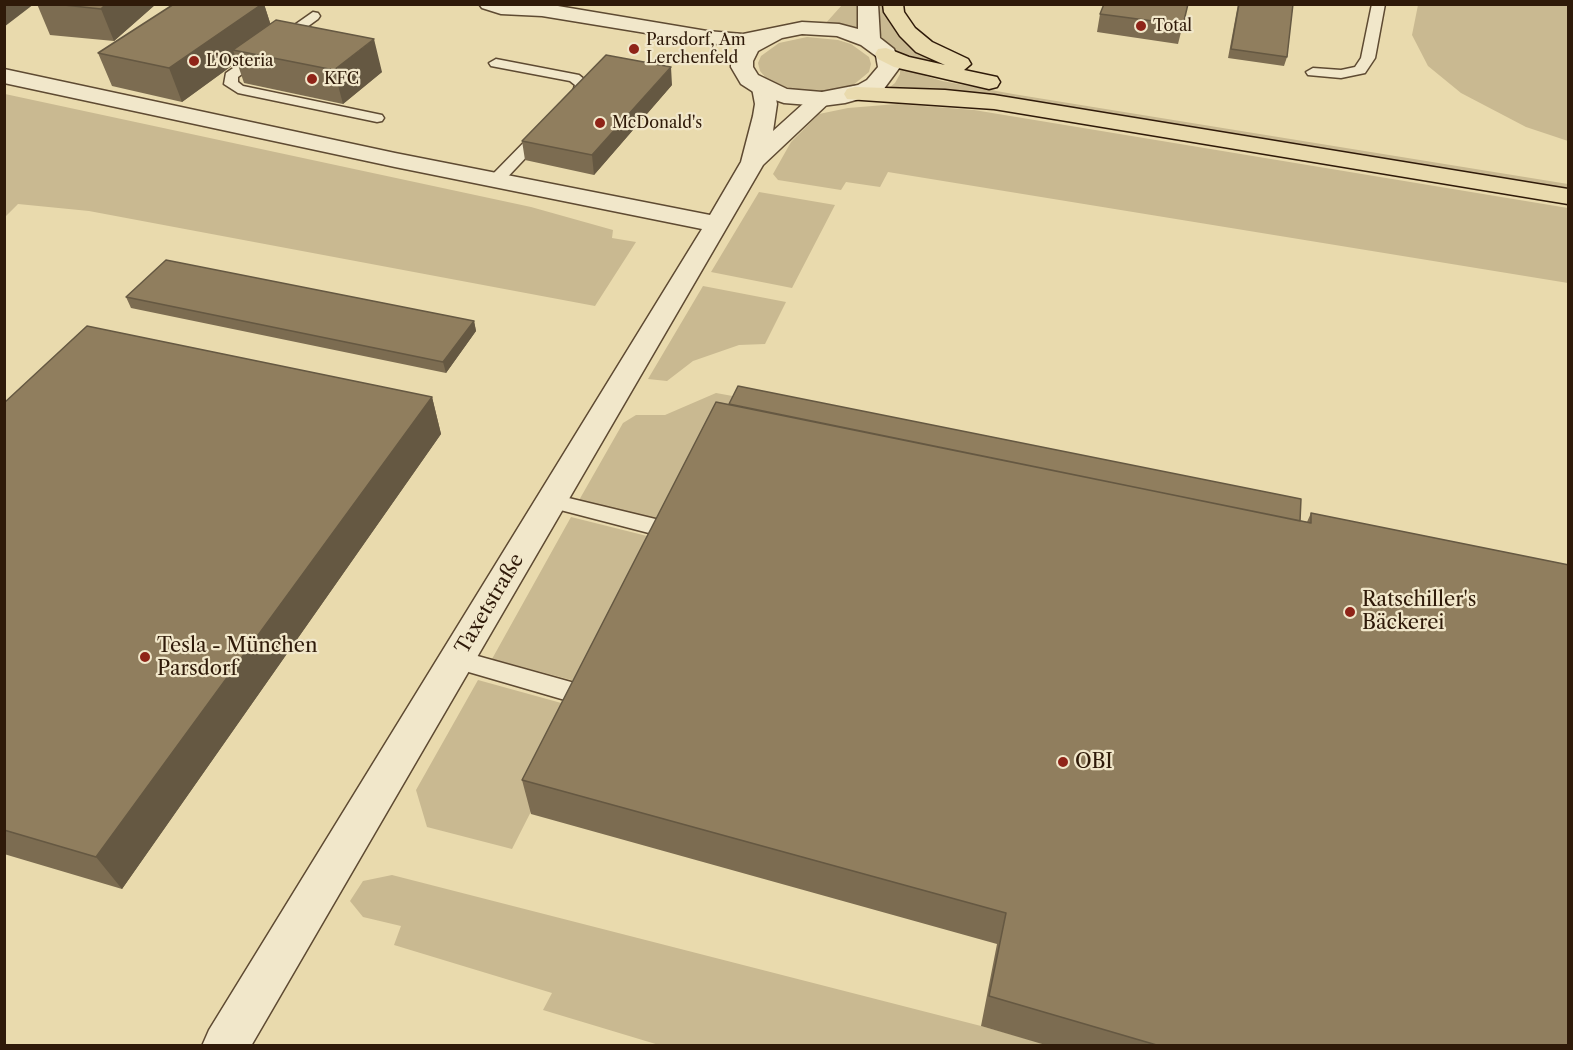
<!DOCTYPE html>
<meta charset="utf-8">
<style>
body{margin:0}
#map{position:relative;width:1573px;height:1050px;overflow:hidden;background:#e9daad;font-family:"Libre Caslon Text",serif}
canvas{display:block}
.frame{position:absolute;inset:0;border:6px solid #2f1a09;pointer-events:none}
</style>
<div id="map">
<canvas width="1573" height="1050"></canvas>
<div class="frame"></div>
</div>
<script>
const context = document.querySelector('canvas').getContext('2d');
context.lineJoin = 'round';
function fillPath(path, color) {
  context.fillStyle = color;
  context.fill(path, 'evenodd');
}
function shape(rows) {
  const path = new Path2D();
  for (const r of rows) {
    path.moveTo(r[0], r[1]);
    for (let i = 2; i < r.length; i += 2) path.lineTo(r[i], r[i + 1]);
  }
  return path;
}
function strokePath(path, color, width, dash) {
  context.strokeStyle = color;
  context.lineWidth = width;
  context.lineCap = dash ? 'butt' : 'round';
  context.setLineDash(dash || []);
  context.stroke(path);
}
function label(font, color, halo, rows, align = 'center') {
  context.font = font + ' "Libre Caslon Text",serif';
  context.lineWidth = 4.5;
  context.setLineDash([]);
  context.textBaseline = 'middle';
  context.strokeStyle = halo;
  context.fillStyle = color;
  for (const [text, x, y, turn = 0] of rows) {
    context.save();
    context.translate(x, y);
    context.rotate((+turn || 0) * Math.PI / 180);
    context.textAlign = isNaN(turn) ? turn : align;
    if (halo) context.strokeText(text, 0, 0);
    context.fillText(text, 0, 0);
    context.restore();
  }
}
const green = shape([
 [842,5,857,5,857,28,825,24],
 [876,5,884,5,889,22,902,40,935,63,917,60,898,52,887,43,880,35],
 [1418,5,1568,5,1568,141,1526,127,1461,93,1428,66,1412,35],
 [807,37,838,40,851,44,869,57,871,64,869,72,852,86,822,92,790,89,766,78,760,71,758,63,761,56,779,43],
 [900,68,942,81,1013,94,1568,184,1568,191,1151,123,886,90,895,83,900,74],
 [5,94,531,207,613,230,612,238,636,242,595,306,89,211,18,204,5,217],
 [897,104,974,110,1568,208,1568,283,888,172,880,187,846,182,841,190,778,180,773,174,791,142,819,114,848,108],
 [759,192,835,205,792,288,711,272],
 [703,286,786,302,765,344,739,345,693,361,667,381,648,379],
 [716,393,738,397,675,523,578,502,623,423,636,415,665,415],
 [571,517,667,541,594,686,492,659],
 [478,680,583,709,512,849,427,827,416,790],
 [392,875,981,1026,1049,1045,659,1045,543,1010,552,993,394,945,401,926,363,917,350,901,363,881]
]);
const service = shape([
 [1372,4,1385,4,1375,58,1365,73,1341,78,1308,75,1306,72,1313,68,1341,70,1355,67,1361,58,1372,4],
 [313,12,318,13,320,16,318,19,238,77,238,82,243,86,382,115,384,118,382,121,377,122,238,93,224,84,226,73,313,12],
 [496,59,579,75,590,84,587,93,575,106,565,106,563,103,573,92,575,85,570,81,491,66,489,63,496,59],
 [542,128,547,129,549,132,547,135,502,183,490,183,488,180,490,177,537,129,542,128],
 [552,494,672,523,679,526,683,531,679,536,672,539,545,506,542,501,545,496,552,494],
 [456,650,589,687,597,690,601,697,597,704,589,707,448,666,444,659,448,652,456,650]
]);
const minor = shape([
 [4,69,395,153,710,215,741,162,753,116,755,104,752,88,755,83,763,81,771,83,774,88,777,104,773,131,814,94,822,92,830,94,833,99,763,165,251,1046,202,1046,209,1030,702,229,395,167,4,83,4,69]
]);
const tertiary = shape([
 [479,4,546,4,707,31,743,34,802,22,839,24,858,29,858,4,878,4,880,38,894,49,900,67,883,90,874,95,845,103,822,106,784,103,755,93,741,84,731,67,731,61,739,46,707,43,542,16,501,14,482,8,479,4],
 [802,34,837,36,861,45,876,56,878,67,867,80,858,85,822,92,787,89,758,75,753,67,753,61,758,51,782,38,802,34]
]);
const motorway = shape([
 [883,4,903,4,904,12,915,28,932,42,968,59,971,64,964,70,997,77,1000,82,997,87,989,89,894,67,878,59,875,54,878,49,886,48,909,57,945,65,916,52,900,36,884,12,883,4],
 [855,87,945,90,994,95,1568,189,1568,204,994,109,847,99,844,94,847,89,855,87]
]);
const wall = shape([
 [37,4,156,4,114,41,50,35],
 [174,4,264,4,270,23,382,72,343,104,244,83,237,62,182,102,112,86,98,53],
 [720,4,741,4,731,6],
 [1188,4,1178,44,1097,32,1100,14],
 [1238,4,1293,4,1287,57,1284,66,1228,58],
 [672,85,594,175,525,160,522,141],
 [126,297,474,321,476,331,446,373,131,308],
 [432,397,441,434,122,889,4,854,4,403],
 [729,404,1307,522,1311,513,1569,1046,1049,1046,981,1026,997,944,531,814,522,780]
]);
const shadedWall = shape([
 [4,4,34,4,4,27],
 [106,4,156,4,114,41,101,9],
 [262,4,264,4,274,35,233,50,237,62,182,102,169,68],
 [374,39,382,72,343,104,334,70],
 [671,67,672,85,594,175,592,155],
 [474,321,476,331,446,373,443,362],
 [432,397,441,434,122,889,96,857]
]);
const building = shape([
 [55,4,106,4,101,9,55,4],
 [174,4,262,4,169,68,98,53,174,4],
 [1104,4,1188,4,1183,25,1100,14,1104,4],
 [1239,4,1293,4,1287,57,1231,49,1239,4],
 [276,20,374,39,334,70,233,50,276,20],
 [606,55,671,67,592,155,522,141,606,55],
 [166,260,474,321,443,362,126,297,166,260],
 [87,326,432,397,96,857,4,830,4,403,87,326],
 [738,386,1301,499,1300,521,729,404,738,386],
 [716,402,1311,523,1311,513,1569,565,1569,1046,1160,1046,989,996,1006,913,522,780,716,402]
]);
const markers = [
 [1141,26,6,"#8f2418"],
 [634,49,6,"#8f2418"],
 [194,61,6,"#8f2418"],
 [312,79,6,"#8f2418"],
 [600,123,6,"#8f2418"],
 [1350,612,6,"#8f2418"],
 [145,657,6,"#8f2418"],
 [1063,762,6,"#8f2418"]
];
const farPoinames = [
 ["Total",1153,26],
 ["Parsdorf, Am",646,40],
 ["Lerchenfeld",646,58],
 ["L'Osteria",206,61],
 ["KFC",324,79],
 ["McDonald's",612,123]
];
const poiNames = [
 ["Ratschiller's",1362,600],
 ["Bäckerei",1362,623],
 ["Tesla - München",157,646],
 ["Parsdorf",157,669],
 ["OBI",1075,762]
];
const streetNames = [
 ["Taxetstraße",490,604,-59]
];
fillPath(green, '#c9b991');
strokePath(service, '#5e4a32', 3);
strokePath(minor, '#5e4a32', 3);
strokePath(tertiary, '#5e4a32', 3);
strokePath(motorway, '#2f1a09', 3);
fillPath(service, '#f1e7ca');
fillPath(minor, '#f1e7ca');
fillPath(tertiary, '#f1e7ca');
fillPath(motorway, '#e9daad');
fillPath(wall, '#7c6c51');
fillPath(shadedWall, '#655842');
fillPath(building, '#907e5e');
strokePath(building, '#655842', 1.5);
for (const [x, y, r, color] of markers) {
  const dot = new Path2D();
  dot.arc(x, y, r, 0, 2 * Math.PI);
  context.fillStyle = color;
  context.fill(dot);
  strokePath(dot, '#f1e7ca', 2);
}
label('16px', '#2f1a09', '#f1e7ca', farPoinames, 'left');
label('20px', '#2f1a09', '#f1e7ca', poiNames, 'left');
label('20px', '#2f1a09', '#f1e7ca', streetNames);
</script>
